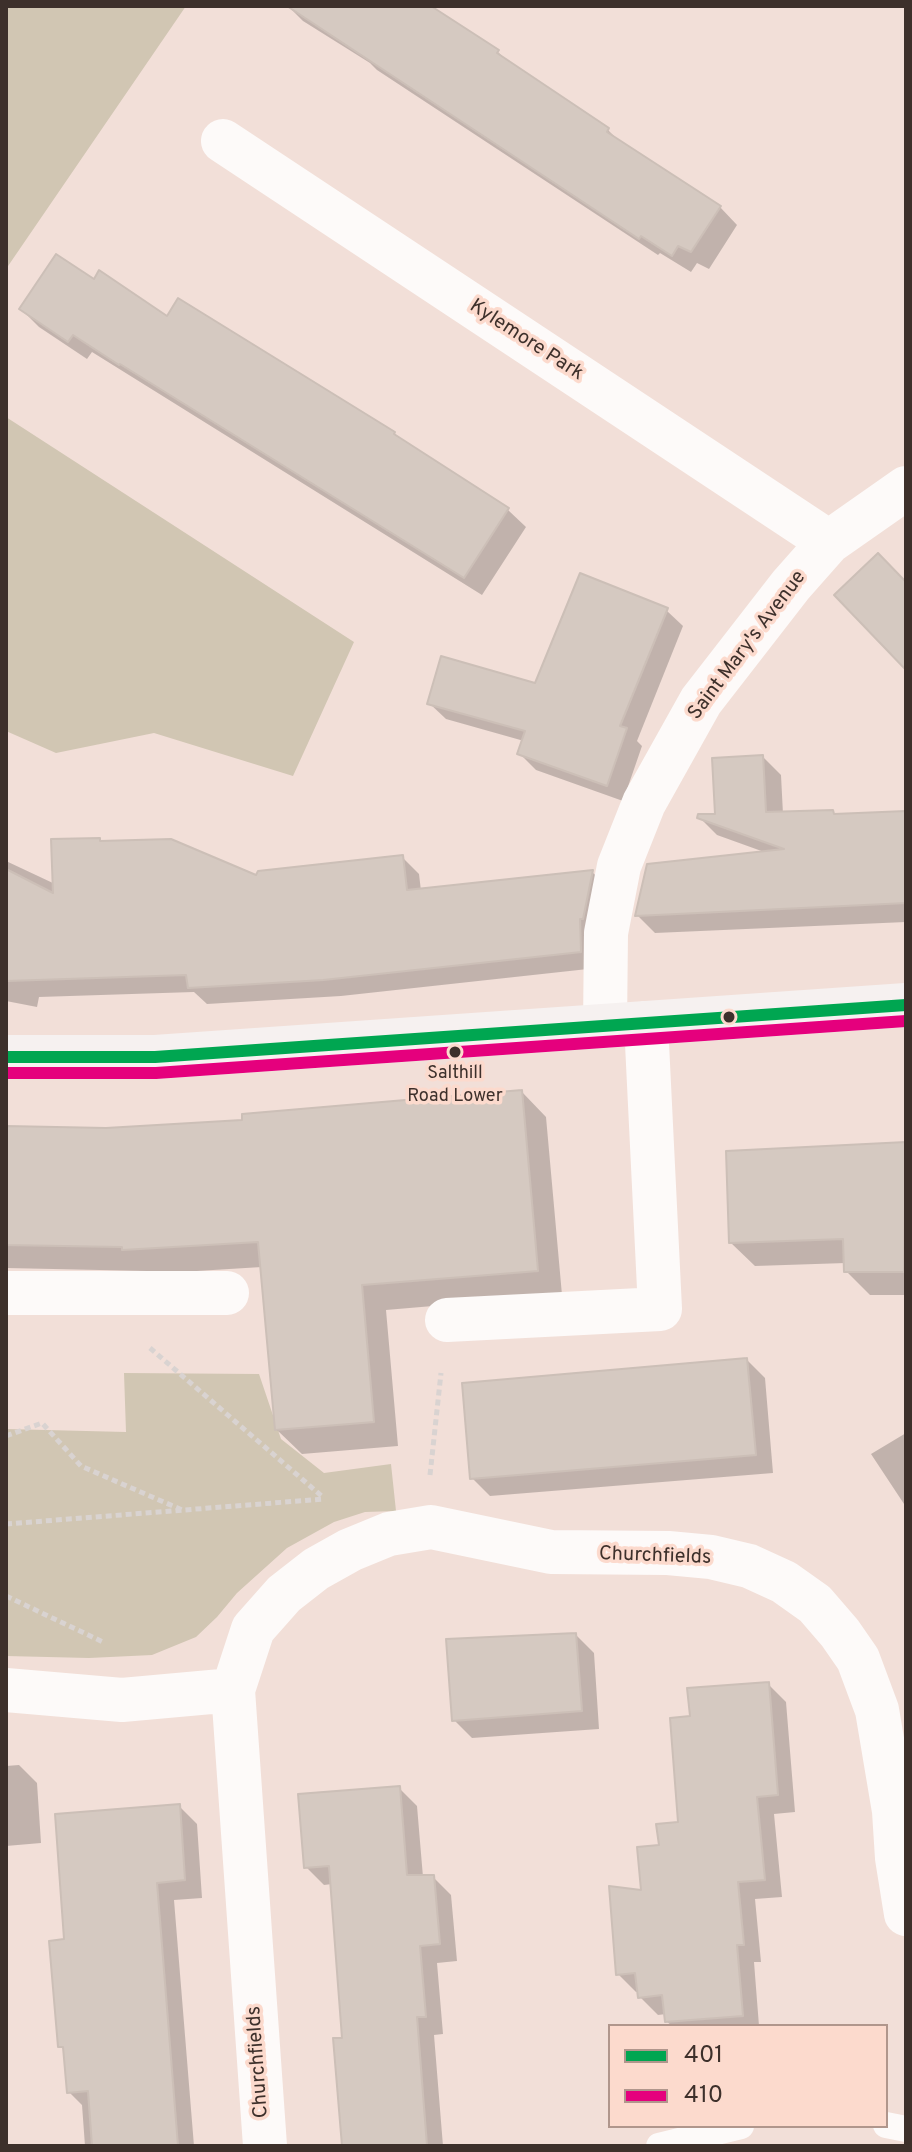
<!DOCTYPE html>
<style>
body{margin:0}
#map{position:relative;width:912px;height:2152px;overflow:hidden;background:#f2dfd8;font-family:Overpass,sans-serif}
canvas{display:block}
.frame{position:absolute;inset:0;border:8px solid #3d302b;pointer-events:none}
.legend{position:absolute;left:608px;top:2024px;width:280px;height:104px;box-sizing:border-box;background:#fcdacd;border:2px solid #b0968c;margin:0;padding:10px 14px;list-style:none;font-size:24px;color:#3d302b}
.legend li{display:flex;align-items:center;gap:16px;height:40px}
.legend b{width:40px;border:2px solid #b0968c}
</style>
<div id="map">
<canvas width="912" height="2152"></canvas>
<div class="frame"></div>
<ul class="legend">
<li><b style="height:10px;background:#00a651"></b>401</li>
<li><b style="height:10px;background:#e5007d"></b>410</li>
</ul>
</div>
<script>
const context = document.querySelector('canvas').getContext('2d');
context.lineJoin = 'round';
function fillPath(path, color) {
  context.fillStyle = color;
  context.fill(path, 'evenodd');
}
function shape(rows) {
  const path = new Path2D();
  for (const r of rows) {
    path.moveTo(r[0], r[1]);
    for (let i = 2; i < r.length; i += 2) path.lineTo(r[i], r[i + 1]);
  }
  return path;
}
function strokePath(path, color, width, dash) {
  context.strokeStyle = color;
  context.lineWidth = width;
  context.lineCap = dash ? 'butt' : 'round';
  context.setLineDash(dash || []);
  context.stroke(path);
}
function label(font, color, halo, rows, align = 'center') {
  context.font = font + ' Overpass,sans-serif';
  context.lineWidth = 7;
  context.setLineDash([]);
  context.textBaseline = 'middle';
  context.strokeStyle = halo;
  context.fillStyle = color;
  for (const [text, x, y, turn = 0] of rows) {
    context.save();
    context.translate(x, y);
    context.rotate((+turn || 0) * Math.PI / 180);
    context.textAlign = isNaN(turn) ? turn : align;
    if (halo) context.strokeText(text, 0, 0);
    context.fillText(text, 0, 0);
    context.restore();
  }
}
const green = shape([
 [6,6,186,6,6,269],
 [6,417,354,642,293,776,154,733,56,753,6,731],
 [124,1373,259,1374,281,1439,324,1473,391,1464,396,1511,365,1512,334,1522,287,1548,237,1593,217,1617,196,1637,152,1655,89,1658,6,1656,6,1429,126,1432]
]);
const shadow = shape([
 [288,6,427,6,498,52,511,65,608,130,623,145,720,207,737,225,709,269,697,263,691,272,660,253,658,255,377,70,370,63,303,21],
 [21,309,168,319,394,433,402,441,508,510,526,527,482,595,92,352,87,359,39,327],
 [666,610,683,626,637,741,642,746,623,801,536,770,520,754,524,741,446,719,429,703,536,686],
 [763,757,781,775,783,814,833,812,836,816,906,813,906,922,655,933,637,915,767,853,717,835,699,817,717,816],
 [99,840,103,843,257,877,402,857,419,874,421,891,592,872,609,888,597,968,341,996,207,1004,194,992,39,997,37,1007,6,1001,6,861,55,884],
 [522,1092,546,1117,562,1295,386,1310,398,1446,302,1454,277,1430,262,1267,148,1274,146,1271,6,1268,6,1128,106,1130,244,1122],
 [906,1145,906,1295,870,1295,846,1271,846,1263,755,1266,731,1243,728,1153],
 [747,1360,765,1378,773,1473,490,1496,472,1478],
 [906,1433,906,1507,871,1454],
 [576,1635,594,1653,599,1729,472,1738,454,1720],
 [768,1684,786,1702,795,1812,774,1814,782,1897,755,1899,761,1962,754,1962,759,2026,672,2026,666,2021,666,2014,658,2015,640,1997,639,1992,636,1992,618,1974,643,1892,661,1847,680,1824,692,1718],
 [19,1765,37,1783,41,1843,6,1846,6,1766],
 [399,1788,417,1806,423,1877,433,1877,451,1895,457,1961,437,1963,443,2034,434,2035,443,2146,343,2146,344,2039,332,1884,324,1885,306,1867],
 [179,1806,197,1824,202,1898,174,1900,194,2146,85,2146,82,2105,69,2092,65,2051,60,2046,66,1941]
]);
const building = shape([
 [287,6,431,6,499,50,497,53,609,128,607,132,721,206,691,252,678,246,672,256,641,236,639,239,287,6],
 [56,254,94,279,99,270,167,316,178,298,395,432,394,434,509,508,464,578,120,364,119,365,73,335,68,342,19,309,56,254],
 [878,553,906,582,906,670,834,595,878,553],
 [580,573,668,608,620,726,627,728,607,786,517,754,525,731,427,704,441,656,535,683,580,573],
 [763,755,766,812,833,810,834,814,906,811,906,903,635,916,647,864,784,849,697,818,698,814,715,814,712,758,763,755],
 [100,838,100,841,171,839,256,875,258,871,403,855,407,890,593,870,583,919,580,919,581,952,323,980,188,988,186,975,6,981,6,869,53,893,51,839,100,838],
 [522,1090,538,1271,362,1285,374,1422,275,1430,258,1242,122,1250,122,1247,6,1245,6,1126,106,1128,242,1120,242,1114,522,1090],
 [906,1142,904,1272,844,1272,843,1239,729,1243,726,1151,906,1142],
 [747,1358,756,1455,470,1479,462,1383,747,1358],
 [576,1633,582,1711,452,1721,446,1639,576,1633],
 [769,1682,778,1795,757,1797,765,1880,738,1882,744,1945,737,1945,743,2016,665,2022,662,1995,638,1998,635,1973,616,1975,609,1886,641,1890,637,1847,659,1845,656,1824,678,1822,670,1718,690,1716,687,1688,769,1682],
 [400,1786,407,1875,434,1875,440,1944,420,1946,426,2017,417,2017,427,2146,342,2146,333,2038,342,2038,329,1866,304,1868,298,1794,400,1786],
 [180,1804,185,1880,157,1883,178,2146,92,2146,88,2091,67,2093,63,2047,58,2047,49,1941,64,1939,55,1814,180,1804]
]);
const path = shape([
 [150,1348,324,1498],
 [6,1436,42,1423,81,1466,182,1510],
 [430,1475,441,1373],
 [6,1524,324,1499],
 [6,1596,103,1642]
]);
const lane = shape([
 [886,2125,906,2129],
 [659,2146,741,2126]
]);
const street = shape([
 [223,141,829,542],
 [605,1026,606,933,619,866,644,803,701,701,791,585,829,542,906,488],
 [6,1293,227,1293],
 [447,1320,660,1309,646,1023],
 [6,1690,122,1700,233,1690],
 [265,2146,233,1690,253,1629,284,1594,316,1569,350,1550,389,1534,431,1527,551,1552,668,1553,711,1557,749,1566,784,1582,815,1604,840,1633,858,1659,877,1710,894,1811,897,1858,906,1914]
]);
const secondary = shape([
 [6,1057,155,1057,906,1005]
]);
const bus1 = shape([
 [6,1057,155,1057,906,1005]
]);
const bus2 = shape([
 [6,1073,156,1073,906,1021]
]);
const markers = [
 [729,1017,7,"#3d302b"],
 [455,1052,7,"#3d302b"]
];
const busNames = [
 ["Salthill",455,1074],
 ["Road Lower",455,1097]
];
const streetNames = [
 ["Kylemore Park",526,341,33],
 ["Saint Mary's Avenue",748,646,-53],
 ["Churchfields",655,1557,2],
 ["Churchfields",259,2062,-94]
];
fillPath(green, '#d1c6b3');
fillPath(shadow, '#0003');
fillPath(building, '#d5c9c1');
strokePath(building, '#ccbfb7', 2);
strokePath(path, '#d9d3d1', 5, [6, 4]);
strokePath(lane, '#fdfaf9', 26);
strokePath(street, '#fdfaf9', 44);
strokePath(secondary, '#f6f1f0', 44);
strokePath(bus1, '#00a651', 12);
strokePath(bus2, '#e5007d', 12);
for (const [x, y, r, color] of markers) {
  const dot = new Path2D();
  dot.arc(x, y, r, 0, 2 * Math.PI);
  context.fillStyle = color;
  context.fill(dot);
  strokePath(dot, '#fcdacd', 3);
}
label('18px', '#3d302b', '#fcdacd', busNames);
label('20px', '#3d302b', '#fcdacd', streetNames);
</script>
